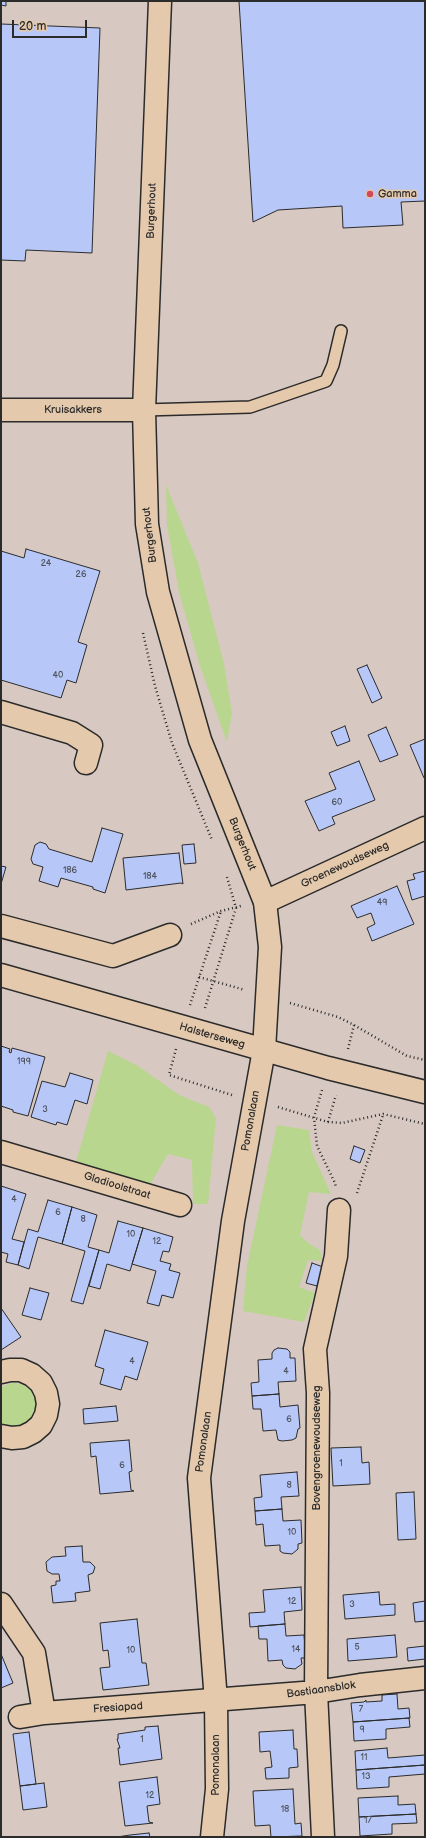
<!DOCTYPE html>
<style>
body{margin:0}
#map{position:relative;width:426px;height:1838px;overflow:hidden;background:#d7c8c2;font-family:"Balsamiq Sans",sans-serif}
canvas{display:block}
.frame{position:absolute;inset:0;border:2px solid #2b2b2b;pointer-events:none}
.scale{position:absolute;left:12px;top:20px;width:75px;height:18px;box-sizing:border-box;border:2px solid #2b2b2b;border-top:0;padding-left:5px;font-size:12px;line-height:14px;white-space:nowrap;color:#2b2b2b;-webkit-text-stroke:3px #e5c9ac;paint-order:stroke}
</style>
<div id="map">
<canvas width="426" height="1838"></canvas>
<div class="frame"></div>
<div class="scale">20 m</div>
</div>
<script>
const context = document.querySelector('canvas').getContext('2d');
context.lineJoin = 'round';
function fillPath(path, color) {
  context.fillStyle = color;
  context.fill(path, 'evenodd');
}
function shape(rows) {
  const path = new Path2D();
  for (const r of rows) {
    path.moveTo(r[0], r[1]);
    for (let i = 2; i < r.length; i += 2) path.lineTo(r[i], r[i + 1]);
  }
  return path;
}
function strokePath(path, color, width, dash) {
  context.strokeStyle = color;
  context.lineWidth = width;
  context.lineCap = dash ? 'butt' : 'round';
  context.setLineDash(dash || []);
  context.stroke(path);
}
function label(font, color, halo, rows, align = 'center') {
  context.font = font + ' "Balsamiq Sans",sans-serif';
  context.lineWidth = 3;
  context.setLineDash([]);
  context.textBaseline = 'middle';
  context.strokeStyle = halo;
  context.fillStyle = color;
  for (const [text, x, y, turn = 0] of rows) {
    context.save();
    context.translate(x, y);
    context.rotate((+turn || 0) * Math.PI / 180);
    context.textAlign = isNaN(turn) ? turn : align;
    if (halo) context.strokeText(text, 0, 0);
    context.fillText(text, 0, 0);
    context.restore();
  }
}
const green = shape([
 [166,485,198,563,224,664,232,713,227,742,200,666,179,592,167,525],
 [108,1051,138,1066,179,1095,209,1107,216,1118,208,1204,193,1204,192,1160,168,1154,148,1188,76,1162],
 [277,1125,309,1130,312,1152,331,1194,309,1192,300,1235,308,1243,320,1250,322,1261,308,1260,299,1287,315,1293,304,1322,243,1311,247,1266],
 [14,1382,28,1387,33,1392,37,1407,35,1414,31,1420,18,1428,11,1428,1,1423,1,1387]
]);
const building = shape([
 [1,1,6,1,6,6,1,5,1,1],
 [239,1,425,1,425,201,401,202,403,225,343,228,342,206,278,210,253,222,239,1],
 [1,24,100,28,92,253,26,250,25,261,1,260,1,24],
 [26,549,100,571,78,642,87,645,76,683,67,680,61,698,1,680,1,551,24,558,26,549],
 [367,665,382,698,372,703,357,669,367,665],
 [345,726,350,741,337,746,331,732,345,726],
 [386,727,398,755,380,762,368,735,386,727],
 [425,739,425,777,424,778,410,745,425,739],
 [359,761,375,800,332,817,335,824,319,831,305,801,336,789,329,773,359,761],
 [102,828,123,834,105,893,93,889,93,887,61,878,58,887,39,881,43,867,33,864,31,859,35,845,40,842,46,844,49,849,92,862,102,828],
 [194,844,196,863,184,864,182,845,194,844],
 [179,853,183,884,181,883,126,890,123,858,179,853],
 [1,866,6,867,1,884,1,866],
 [425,871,425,896,412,900,407,881,415,879,413,874,425,871],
 [397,886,414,924,372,941,367,928,375,924,371,913,357,918,351,906,397,886],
 [1,1046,10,1049,9,1052,11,1053,12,1048,45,1057,28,1116,13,1112,13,1110,1,1106,1,1046],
 [70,1073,93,1080,87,1104,75,1100,67,1125,57,1122,56,1125,31,1117,42,1081,65,1087,70,1073],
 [354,1146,365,1150,360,1163,350,1159,354,1146],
 [1,1186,26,1194,12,1239,24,1242,18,1265,6,1262,8,1254,1,1252,1,1186],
 [48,1200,72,1207,62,1244,38,1237,29,1269,18,1265,28,1229,38,1232,48,1200],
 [72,1207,97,1215,88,1247,99,1250,83,1304,71,1301,85,1251,62,1244,72,1207],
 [118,1221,143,1228,130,1271,107,1264,100,1289,89,1286,99,1250,109,1253,118,1221],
 [143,1228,173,1237,169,1252,163,1251,160,1261,171,1264,169,1270,180,1273,173,1298,162,1295,159,1306,147,1303,156,1271,132,1264,143,1228],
 [312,1263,323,1267,317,1286,306,1283,312,1263],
 [30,1288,49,1293,41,1320,22,1315,30,1288],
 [1,1308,21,1337,1,1350,1,1308],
 [105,1330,148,1342,137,1380,125,1376,121,1390,100,1384,104,1369,95,1366,105,1330],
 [278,1348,287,1349,290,1352,290,1358,295,1358,296,1381,278,1382,279,1394,252,1396,251,1383,259,1382,258,1360,272,1359,272,1353,274,1350,278,1348],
 [279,1394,280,1407,298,1405,300,1428,298,1429,296,1438,292,1440,282,1441,278,1440,276,1430,263,1431,261,1409,253,1409,252,1396,279,1394],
 [116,1406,118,1421,84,1424,83,1409,116,1406],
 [129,1440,132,1471,129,1472,131,1490,134,1491,100,1494,96,1456,91,1457,90,1443,129,1440],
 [361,1447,362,1463,369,1462,370,1484,333,1486,331,1448,361,1447],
 [297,1472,299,1496,281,1497,282,1509,255,1511,254,1498,262,1497,260,1475,297,1472],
 [414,1492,416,1539,398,1540,396,1493,414,1492],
 [282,1509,283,1521,301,1520,302,1543,298,1544,298,1549,292,1554,283,1553,280,1551,280,1545,265,1546,263,1524,256,1525,255,1511,282,1509],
 [82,1546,83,1562,90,1562,95,1567,93,1573,88,1575,90,1591,75,1593,76,1601,53,1603,51,1586,56,1585,56,1581,60,1581,59,1574,52,1574,47,1571,46,1562,52,1557,66,1556,65,1547,82,1546],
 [301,1587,302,1610,284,1612,285,1624,250,1627,249,1613,265,1612,263,1590,301,1587],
 [379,1592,380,1605,395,1604,395,1615,345,1619,343,1595,379,1592],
 [425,1601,425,1621,415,1622,413,1603,425,1601],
 [137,1619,142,1663,146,1663,149,1685,103,1690,100,1668,110,1667,108,1650,103,1651,100,1623,137,1619],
 [285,1624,286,1636,304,1635,306,1658,301,1658,302,1664,295,1669,286,1668,283,1665,282,1660,268,1661,267,1639,259,1639,258,1626,285,1624],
 [395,1635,397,1657,348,1661,347,1639,395,1635],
 [425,1646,425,1659,408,1661,407,1648,425,1646],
 [1,1654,13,1683,1,1688,1,1654],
 [397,1694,398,1709,409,1708,410,1718,353,1722,351,1703,364,1702,366,1700,366,1702,382,1701,382,1695,397,1694],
 [409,1718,410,1727,386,1729,386,1739,354,1741,353,1722,409,1718],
 [158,1726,162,1759,120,1765,118,1748,120,1748,117,1739,118,1739,118,1734,145,1730,145,1727,158,1726],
 [293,1730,294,1749,297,1749,298,1767,289,1768,289,1778,266,1779,265,1768,272,1767,270,1751,260,1752,259,1732,293,1730],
 [29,1732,36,1784,20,1786,13,1734,29,1732],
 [387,1748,388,1758,425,1755,425,1765,356,1770,355,1751,387,1748],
 [425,1765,425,1774,389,1777,389,1787,357,1789,356,1770,425,1765],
 [157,1777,160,1804,147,1806,149,1822,153,1823,125,1826,119,1782,157,1777],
 [44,1783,47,1807,23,1810,20,1786,44,1783],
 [293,1789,295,1824,301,1823,302,1836,271,1837,270,1825,255,1826,253,1791,293,1789],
 [398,1796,398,1805,415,1804,416,1814,359,1817,358,1798,398,1796],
 [416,1814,417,1823,392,1824,392,1834,360,1836,359,1817,416,1814],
 [149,1833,150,1837,117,1837,130,1835,149,1833]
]);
const path = shape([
 [143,633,155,686,172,743,212,840],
 [191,924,221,911,241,906],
 [199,977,245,990],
 [290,1003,338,1017,354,1025,407,1056,425,1060],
 [190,1005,221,911],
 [205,1008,236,908,227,877],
 [176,1049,169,1075,232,1095],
 [348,1049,354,1025],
 [322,1090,314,1117,317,1146,335,1183,336,1188],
 [278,1107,328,1122,342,1123,383,1114,425,1124],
 [328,1122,336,1095],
 [357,1193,383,1115]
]);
const lane = shape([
 [144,410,250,407,326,381,333,365,341,331]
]);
const street = shape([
 [1,410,144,410],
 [1,712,72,733,91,745,86,763],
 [265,902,425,828],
 [1,926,113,956,170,935],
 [1,975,328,1068,425,1092],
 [1,1152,180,1205],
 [1,1372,10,1370,21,1370,32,1375,41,1383,46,1393,48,1404,46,1415,41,1425,33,1432,23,1437,12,1438,1,1436],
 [1,1604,34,1653,44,1713],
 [20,1717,44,1713,316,1692,360,1685,425,1678],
 [323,1837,316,1692,318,1393,315,1349,336,1256,339,1210]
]);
const secondary = shape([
 [160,1,144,410,147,524,158,592,200,740,265,902,270,947,264,1050,233,1221,199,1478,216,1701,217,1789,212,1837]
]);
const markers = [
 [370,194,4,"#d1495b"]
];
const numberNames = [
 ["24",46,564],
 ["26",81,575],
 ["40",58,676],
 ["60",337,803],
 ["186",70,871],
 ["184",150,877],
 ["49",382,903],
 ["199",24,1062],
 ["3",45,1110],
 ["4",14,1200],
 ["6",58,1213],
 ["8",83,1220],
 ["10",131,1235],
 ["12",157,1242],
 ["4",132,1362],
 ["4",286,1372],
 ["6",289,1420],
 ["1",341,1464],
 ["6",122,1466],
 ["8",289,1486],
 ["10",292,1533],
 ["12",292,1602],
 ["3",352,1605],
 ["5",357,1648],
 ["14",296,1650],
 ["10",131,1651],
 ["7",361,1710],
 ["9",362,1730],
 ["1",142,1740],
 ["11",364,1758],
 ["13",366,1777],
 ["12",150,1796],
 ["18",285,1810],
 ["17",368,1821]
];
const poiNames = [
 ["Gamma",378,194]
];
const streetNames = [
 ["Burgerhout",152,211,-88],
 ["Kruisakkers",73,410],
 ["Burgerhout",150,535,-97],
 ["Burgerhout",242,844,68],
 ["Groenewoudseweg",345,865,-25],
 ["Halsterseweg",212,1036,16],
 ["Pomonalaan",251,1121,-80],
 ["Gladioolstraat",117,1186,17],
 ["Pomonalaan",204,1442,-82],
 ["Bovengroenewoudseweg",317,1448,-90],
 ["Bastiaansblok",321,1690,-8],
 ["Fresiapad",118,1708,-4],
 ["Pomonalaan",216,1765,-90]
];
fillPath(green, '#b9d68e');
fillPath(building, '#b7c7f7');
strokePath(building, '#2b2b2b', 1);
strokePath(lane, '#2b2b2b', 14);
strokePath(street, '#2b2b2b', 25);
strokePath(secondary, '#2b2b2b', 25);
strokePath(path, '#2b2b2b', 2.5, [1, 3]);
strokePath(lane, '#e5c9ac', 11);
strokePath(street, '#e5c9ac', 22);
strokePath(secondary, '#e5c9ac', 22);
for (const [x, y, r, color] of markers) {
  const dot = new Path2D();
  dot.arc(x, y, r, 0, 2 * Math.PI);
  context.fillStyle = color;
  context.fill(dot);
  strokePath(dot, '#e5c9ac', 1.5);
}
label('9px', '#4e525e', null, numberNames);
label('11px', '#2b2b2b', '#e5c9ac', poiNames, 'left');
label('11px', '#2b2b2b', '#e5c9ac', streetNames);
</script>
